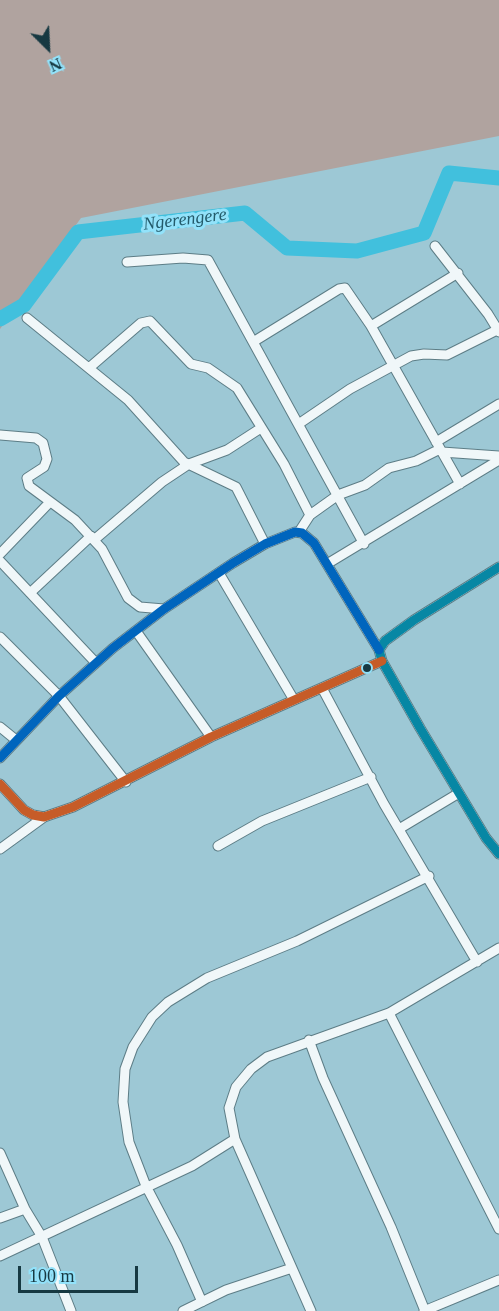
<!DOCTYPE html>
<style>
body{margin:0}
#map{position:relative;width:499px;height:1311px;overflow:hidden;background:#9dc8d5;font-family:Georgia,serif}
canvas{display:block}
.north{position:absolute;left:18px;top:18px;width:60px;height:60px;-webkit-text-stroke:4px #92e2fa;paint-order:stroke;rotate:156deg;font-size:16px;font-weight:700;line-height:24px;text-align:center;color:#173942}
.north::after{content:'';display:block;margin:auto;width:21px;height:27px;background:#173942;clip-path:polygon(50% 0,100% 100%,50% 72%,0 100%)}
.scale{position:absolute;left:18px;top:1266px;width:120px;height:27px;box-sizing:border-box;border:3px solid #173942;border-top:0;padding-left:8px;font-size:18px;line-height:21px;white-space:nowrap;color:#173942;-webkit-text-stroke:4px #92e2fa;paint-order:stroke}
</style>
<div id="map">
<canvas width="499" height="1311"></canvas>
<div class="north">N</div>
<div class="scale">100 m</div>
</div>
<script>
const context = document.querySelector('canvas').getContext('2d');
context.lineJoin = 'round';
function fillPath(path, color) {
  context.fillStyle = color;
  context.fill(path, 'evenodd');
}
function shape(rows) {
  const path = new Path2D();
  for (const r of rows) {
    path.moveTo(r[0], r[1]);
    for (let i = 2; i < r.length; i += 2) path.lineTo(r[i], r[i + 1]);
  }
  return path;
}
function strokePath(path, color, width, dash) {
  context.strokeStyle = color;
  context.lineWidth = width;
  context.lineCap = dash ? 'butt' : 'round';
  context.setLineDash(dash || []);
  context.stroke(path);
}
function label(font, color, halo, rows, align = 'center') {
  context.font = font + ' Georgia,serif';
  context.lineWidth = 6;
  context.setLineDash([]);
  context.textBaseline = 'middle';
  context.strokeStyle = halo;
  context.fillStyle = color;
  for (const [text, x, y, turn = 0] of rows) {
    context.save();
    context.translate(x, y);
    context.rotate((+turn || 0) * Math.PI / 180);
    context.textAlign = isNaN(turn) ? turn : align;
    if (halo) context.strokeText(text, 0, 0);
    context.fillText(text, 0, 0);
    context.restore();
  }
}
const green = shape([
 [0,0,499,0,499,136,81,218,0,329]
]);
const river = shape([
 [0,319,24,305,78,232,245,213,287,248,357,251,424,233,449,173,499,178]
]);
const street = shape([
 [435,246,488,314,499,332],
 [127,262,183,258,208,260,364,544],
 [27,318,128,400,184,462,236,487,265,544],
 [371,326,458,273],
 [253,342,339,289,345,288,371,326,460,484],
 [89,368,141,323,150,321,191,364,208,368,237,388,284,464,310,515],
 [300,423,350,389,411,356,424,354,447,355,497,330],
 [0,435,36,438,43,443,47,459,44,467,27,478,29,486,75,520,102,549,128,598,140,607,164,609],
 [436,442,499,404],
 [442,452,499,456],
 [299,532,310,515,338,495,365,485,389,468,416,461,440,449],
 [94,540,162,482,189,464,227,450,261,428],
 [0,554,50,502],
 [0,561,96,663],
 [327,564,499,460],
 [499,567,414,620,385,641,379,650,382,661,420,728,486,838,499,854],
 [219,573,294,700],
 [30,593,91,536],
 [136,631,211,737],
 [0,637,59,696,126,782],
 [322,688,384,804,477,962],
 [0,727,16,740],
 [0,758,59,696,113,648,164,609,233,563,265,544,295,532,302,533,314,543,379,650],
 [0,784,24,810,33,815,44,817,73,807,211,737,382,661],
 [399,829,459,793],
 [218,846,262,821,371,777],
 [0,849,44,817],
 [389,1013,499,1229],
 [309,1040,323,1078,391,1227,425,1311],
 [0,1153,25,1209,42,1237,71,1311],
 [0,1218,25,1209],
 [0,1256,192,1166,235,1139],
 [202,1302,177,1245,146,1186,129,1142,123,1102,125,1069,133,1047,152,1017,168,1002,207,978,297,941,429,876],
 [183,1311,226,1290,292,1268],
 [311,1311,235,1139,229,1108,236,1087,251,1069,267,1057,389,1013,499,948],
 [424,1311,499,1280]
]);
const bus1 = shape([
 [499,567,414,620,385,641,379,650,382,661,420,728,486,838,499,854]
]);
const bus2 = shape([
 [0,758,59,696,113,648,164,609,233,563,265,544,295,532,302,533,314,543,379,650]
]);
const bus3 = shape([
 [0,784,24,810,33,815,44,817,73,807,211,737,382,661]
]);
const markers = [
 [367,668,5,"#173942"]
];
const waterNames = [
 ["Ngerengere",185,220,-7]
];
fillPath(green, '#b0a39f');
strokePath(river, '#41c0dd', 15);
strokePath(street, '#5d7d86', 11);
strokePath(street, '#f0f7f9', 9);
strokePath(bus1, '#0787a4', 9);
strokePath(bus2, '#0065bd', 9);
strokePath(bus3, '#c65c28', 9);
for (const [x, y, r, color] of markers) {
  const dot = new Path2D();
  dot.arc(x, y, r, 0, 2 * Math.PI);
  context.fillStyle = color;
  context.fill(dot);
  strokePath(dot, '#92e2fa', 2);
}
label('italic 18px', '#235b6b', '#92e2fa', waterNames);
</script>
